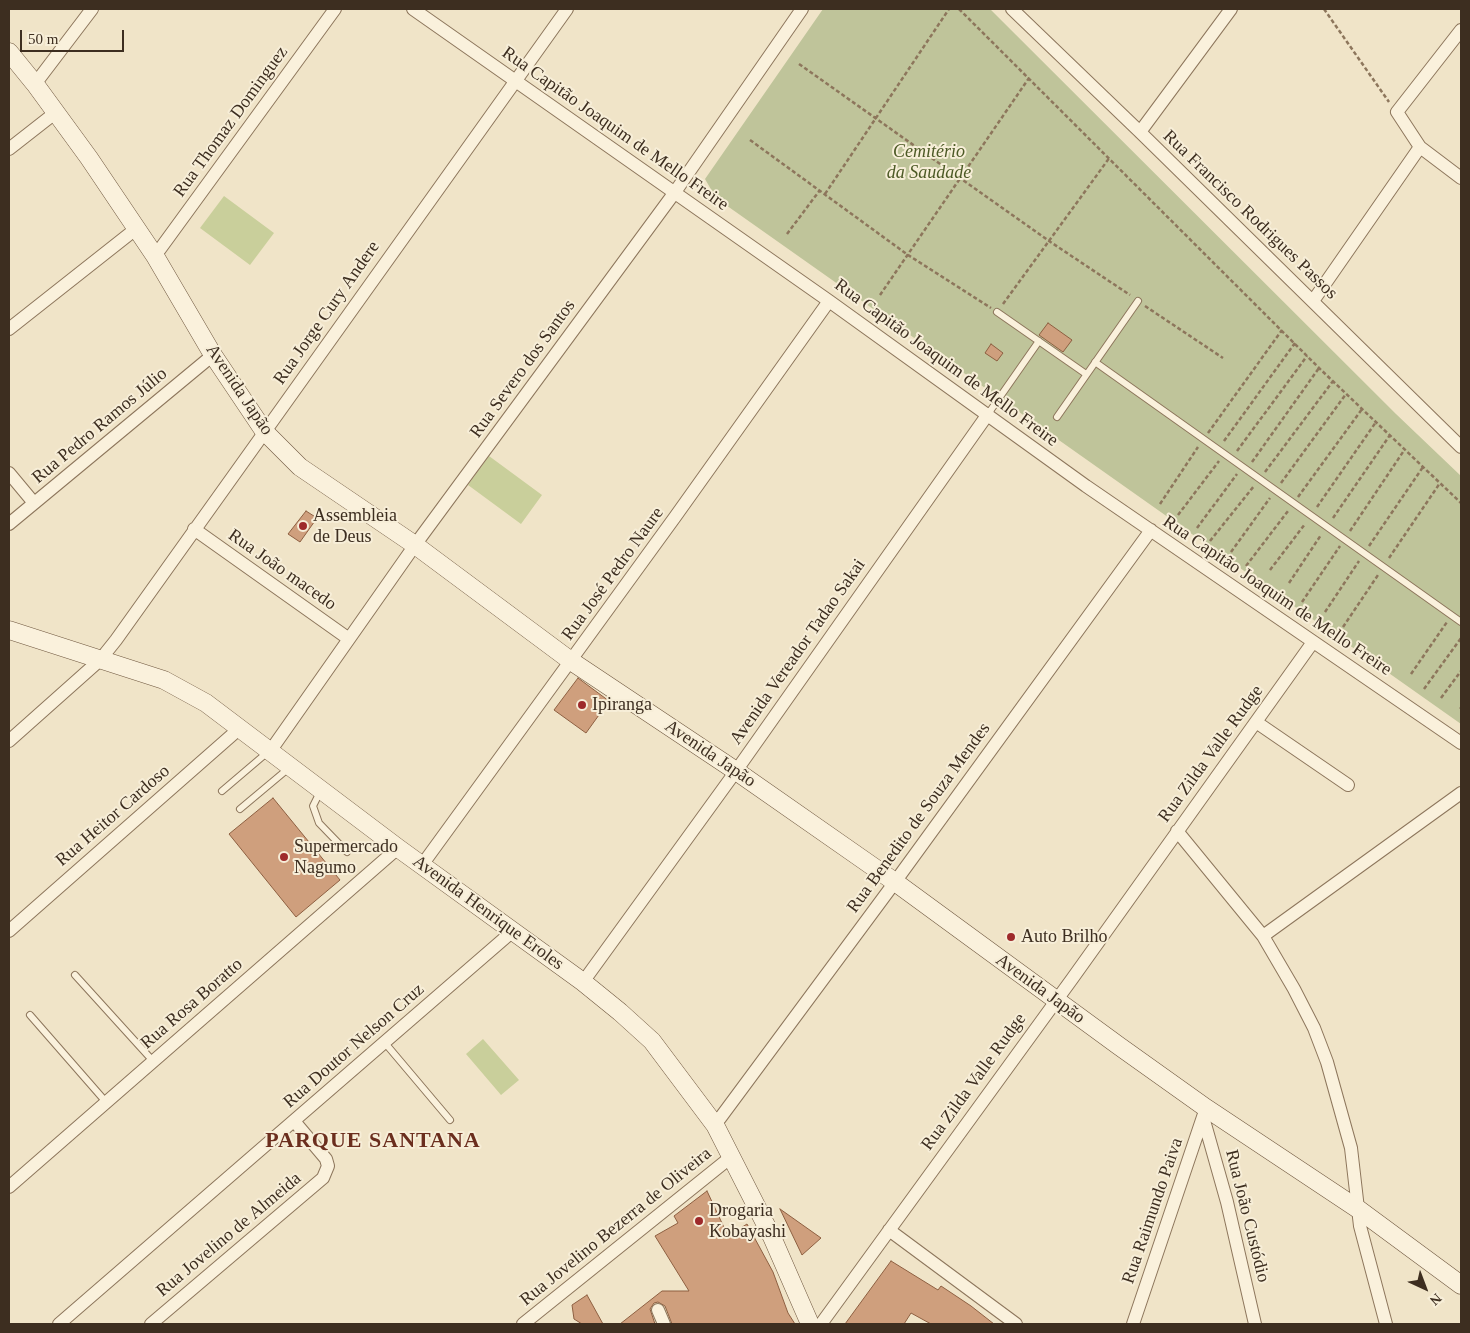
<!DOCTYPE html>
<meta charset="utf-8">
<style>
body{margin:0}
#map{position:relative;width:1470px;height:1333px;overflow:hidden;background:#f0e4c8;font-family:Georgia,serif}
canvas{display:block}
.frame{position:absolute;inset:0;border:10px solid #3d2e20;pointer-events:none}
.north{position:absolute;left:1400px;top:1263px;width:50px;height:50px;-webkit-text-stroke:4px #f7eed8;paint-order:stroke;rotate:137deg;font-size:14px;font-weight:700;line-height:20px;text-align:center;color:#3d2e20}
.north::after{content:'';display:block;margin:auto;width:18px;height:22px;background:#3d2e20;clip-path:polygon(50% 0,100% 100%,50% 72%,0 100%)}
.scale{position:absolute;left:20px;top:30px;width:104px;height:22px;box-sizing:border-box;border:2px solid #3d2e20;border-top:0;padding-left:6px;font-size:15px;line-height:18px;white-space:nowrap;color:#3d2e20;-webkit-text-stroke:4px #f7eed8;paint-order:stroke}
</style>
<div id="map">
<canvas width="1470" height="1333"></canvas>
<div class="frame"></div>
<div class="north">N</div>
<div class="scale">50 m</div>
</div>
<script>
const context = document.querySelector('canvas').getContext('2d');
context.lineJoin = 'round';
function fillPath(path, color) {
  context.fillStyle = color;
  context.fill(path, 'evenodd');
}
function shape(rows) {
  const path = new Path2D();
  for (const r of rows) {
    path.moveTo(r[0], r[1]);
    for (let i = 2; i < r.length; i += 2) path.lineTo(r[i], r[i + 1]);
  }
  return path;
}
function strokePath(path, color, width, dash) {
  context.strokeStyle = color;
  context.lineWidth = width;
  context.lineCap = dash ? 'butt' : 'round';
  context.setLineDash(dash || []);
  context.stroke(path);
}
function label(font, color, halo, rows, align = 'center') {
  context.font = font + ' Georgia,serif';
  context.lineWidth = 4;
  context.setLineDash([]);
  context.textBaseline = 'middle';
  context.strokeStyle = halo;
  context.fillStyle = color;
  for (const [text, x, y, turn = 0] of rows) {
    context.save();
    context.translate(x, y);
    context.rotate((+turn || 0) * Math.PI / 180);
    context.textAlign = isNaN(turn) ? turn : align;
    if (halo) context.strokeText(text, 0, 0);
    context.fillText(text, 0, 0);
    context.restore();
  }
}
const green = shape([
 [224,196,274,233,250,265,200,228],
 [489,456,542,495,521,524,468,485],
 [483,1039,519,1080,501,1095,466,1054]
]);
const cemetery = shape([
 [823,9,990,9,1396,414,1461,476,1461,724,716,198,705,179]
]);
const building = shape([
 [1048,323,1072,340,1063,352,1039,335,1048,323],
 [991,344,1003,353,997,361,985,353,991,344],
 [306,511,317,518,300,542,288,534,306,511],
 [578,678,609,701,586,733,554,710,578,678],
 [273,798,340,880,296,917,229,834,273,798],
 [707,1191,728,1236,747,1224,773,1272,788,1313,795,1324,672,1324,665,1306,658,1302,654,1303,650,1309,655,1324,620,1324,662,1291,689,1291,655,1236,678,1223,674,1216,707,1191],
 [780,1209,821,1238,802,1255,780,1209],
 [891,1261,938,1290,941,1286,971,1306,994,1324,931,1324,911,1313,904,1324,845,1324,891,1261],
 [587,1295,603,1324,582,1324,574,1319,572,1305,587,1295]
]);
const path = shape([
 [959,9,1319,368,1461,503],
 [1324,9,1389,102],
 [799,64,1049,241,1130,295],
 [750,140,908,255,991,308],
 [825,194,949,9],
 [787,234,820,190],
 [880,295,1029,78],
 [1003,304,1110,157],
 [1145,306,1223,358],
 [1208,433,1282,330],
 [1224,441,1295,343],
 [1237,451,1307,356],
 [1252,462,1319,368],
 [1265,472,1333,381],
 [1281,483,1346,394],
 [1298,497,1362,409],
 [1160,504,1198,447],
 [1317,507,1376,422],
 [1178,515,1219,461],
 [1333,518,1390,435],
 [1197,528,1237,474],
 [1350,531,1405,449],
 [1210,541,1254,486],
 [1369,546,1423,467],
 [1231,552,1270,498],
 [1389,558,1440,483],
 [1246,566,1288,511],
 [1270,570,1305,524],
 [1289,583,1321,535],
 [1302,602,1340,546],
 [1325,612,1359,561],
 [1343,627,1378,575],
 [1411,674,1447,622],
 [1424,689,1461,638],
 [1441,698,1461,671],
 [1460,709,1461,708]
]);
const lane = shape([
 [997,312,1086,374],
 [1095,362,1461,622],
 [988,414,1039,341],
 [1057,417,1138,301],
 [321,790,313,806,319,823,347,852],
 [222,791,269,751],
 [240,809,289,768],
 [75,975,153,1061],
 [30,1015,106,1102],
 [385,1043,450,1120]
]);
const street = shape([
 [413,9,829,301,1086,486,1461,743],
 [1012,9,1140,132,1461,447],
 [1461,30,1397,112,1420,147,1461,178],
 [35,84,92,9],
 [1140,132,1231,9],
 [9,149,55,113],
 [155,256,335,9],
 [1313,301,1420,147],
 [9,329,137,228],
 [9,473,34,503],
 [9,524,213,355],
 [194,529,349,639],
 [1256,722,1348,785],
 [9,741,100,660,116,640,567,9],
 [271,750,415,545,675,192,802,9],
 [1177,831,1263,936,1294,989,1314,1028,1327,1062,1351,1148,1360,1226,1386,1324],
 [422,865,675,517,829,301],
 [9,931,240,728],
 [1263,936,1461,793],
 [583,982,736,771,988,414],
 [1203,1117,1227,1202,1255,1324],
 [715,1125,895,882,1151,530],
 [9,1187,398,848],
 [889,1230,1016,1324],
 [658,1310,664,1324],
 [59,1324,513,931],
 [151,1324,323,1178,328,1166,326,1159,294,1121],
 [523,1324,731,1157],
 [821,1324,1072,979,1313,642],
 [1133,1324,1206,1108]
]);
const secondary = shape([
 [9,52,35,84,89,158,155,256,213,355,264,431,300,467,415,545,571,661,736,771,895,882,1119,1046,1206,1108,1358,1209,1461,1285],
 [9,630,164,680,206,703,398,848,583,982,620,1012,652,1041,715,1125,772,1237,810,1324]
]);
const markers = [
 [303,526,5,"#9e2a2b"],
 [582,705,5,"#9e2a2b"],
 [284,857,5,"#9e2a2b"],
 [1011,937,5,"#9e2a2b"],
 [699,1221,5,"#9e2a2b"]
];
const streetNames = [
 ["Rua Thomaz Dominguez",231,122,-54],
 ["Rua Capitão Joaquim de Mello Freire",615,129,35],
 ["Rua Francisco Rodrigues Passos",1250,215,44],
 ["Rua Jorge Cury Andere",327,313,-55],
 ["Rua Capitão Joaquim de Mello Freire",946,363,36],
 ["Rua Severo dos Santos",523,369,-54],
 ["Avenida Japão",239,390,56],
 ["Rua Pedro Ramos Júlio",100,426,-40],
 ["Rua João macedo",282,570,35],
 ["Rua José Pedro Naure",613,574,-54],
 ["Rua Capitão Joaquim de Mello Freire",1277,596,34],
 ["Avenida Vereador Tadao Sakai",798,652,-55],
 ["Avenida Japão",710,754,34],
 ["Rua Zilda Valle Rudge",1211,754,-54],
 ["Rua Heitor Cardoso",113,816,-41],
 ["Rua Benedito de Souza Mendes",919,818,-54],
 ["Avenida Henrique Eroles",488,913,36],
 ["Avenida Japão",1040,989,36],
 ["Rua Rosa Boratto",192,1004,-41],
 ["Rua Doutor Nelson Cruz",354,1046,-41],
 ["Rua Zilda Valle Rudge",974,1082,-54],
 ["Rua Raimundo Paiva",1153,1211,-71],
 ["Rua João Custódio",1247,1216,76],
 ["Rua Jovelino Bezerra de Oliveira",616,1227,-39],
 ["Rua Jovelino de Almeida",229,1235,-40]
];
const parkNames = [
 ["Cemitério",929,152],
 ["da Saudade",929,173]
];
const poiNames = [
 ["Assembleia",313,516],
 ["de Deus",313,537],
 ["Ipiranga",592,705],
 ["Supermercado",294,847],
 ["Nagumo",294,868],
 ["Auto Brilho",1021,937],
 ["Drogaria",709,1211],
 ["Kobayashi",709,1232]
];
const districtNames = [
 ["PARQUE SANTANA",373,1141]
];
fillPath(green, '#c9cf9b');
fillPath(cemetery, '#bfc49a');
fillPath(building, '#cf9f7d');
strokePath(building, '#8d5f41', 1);
strokePath(lane, '#8d765c', 8);
strokePath(street, '#8d765c', 14);
strokePath(secondary, '#6f573f', 19);
strokePath(path, '#8d765c', 2.5, [4, 2.5]);
strokePath(lane, '#faf1dc', 6);
strokePath(street, '#faf1dc', 12);
strokePath(secondary, '#faf1dc', 18);
for (const [x, y, r, color] of markers) {
  const dot = new Path2D();
  dot.arc(x, y, r, 0, 2 * Math.PI);
  context.fillStyle = color;
  context.fill(dot);
  strokePath(dot, '#f7eed8', 2);
}
label('18px', '#3d2e20', '#f7eed8', streetNames);
label('italic 18px', '#4d5a26', '#f7eed8', parkNames);
label('18px', '#3d2e20', '#f7eed8', poiNames, 'left');
context.letterSpacing = '1px';
label('bold 22px', '#6b2e1e', '#f7eed8', districtNames);
context.letterSpacing = '0px';
</script>
